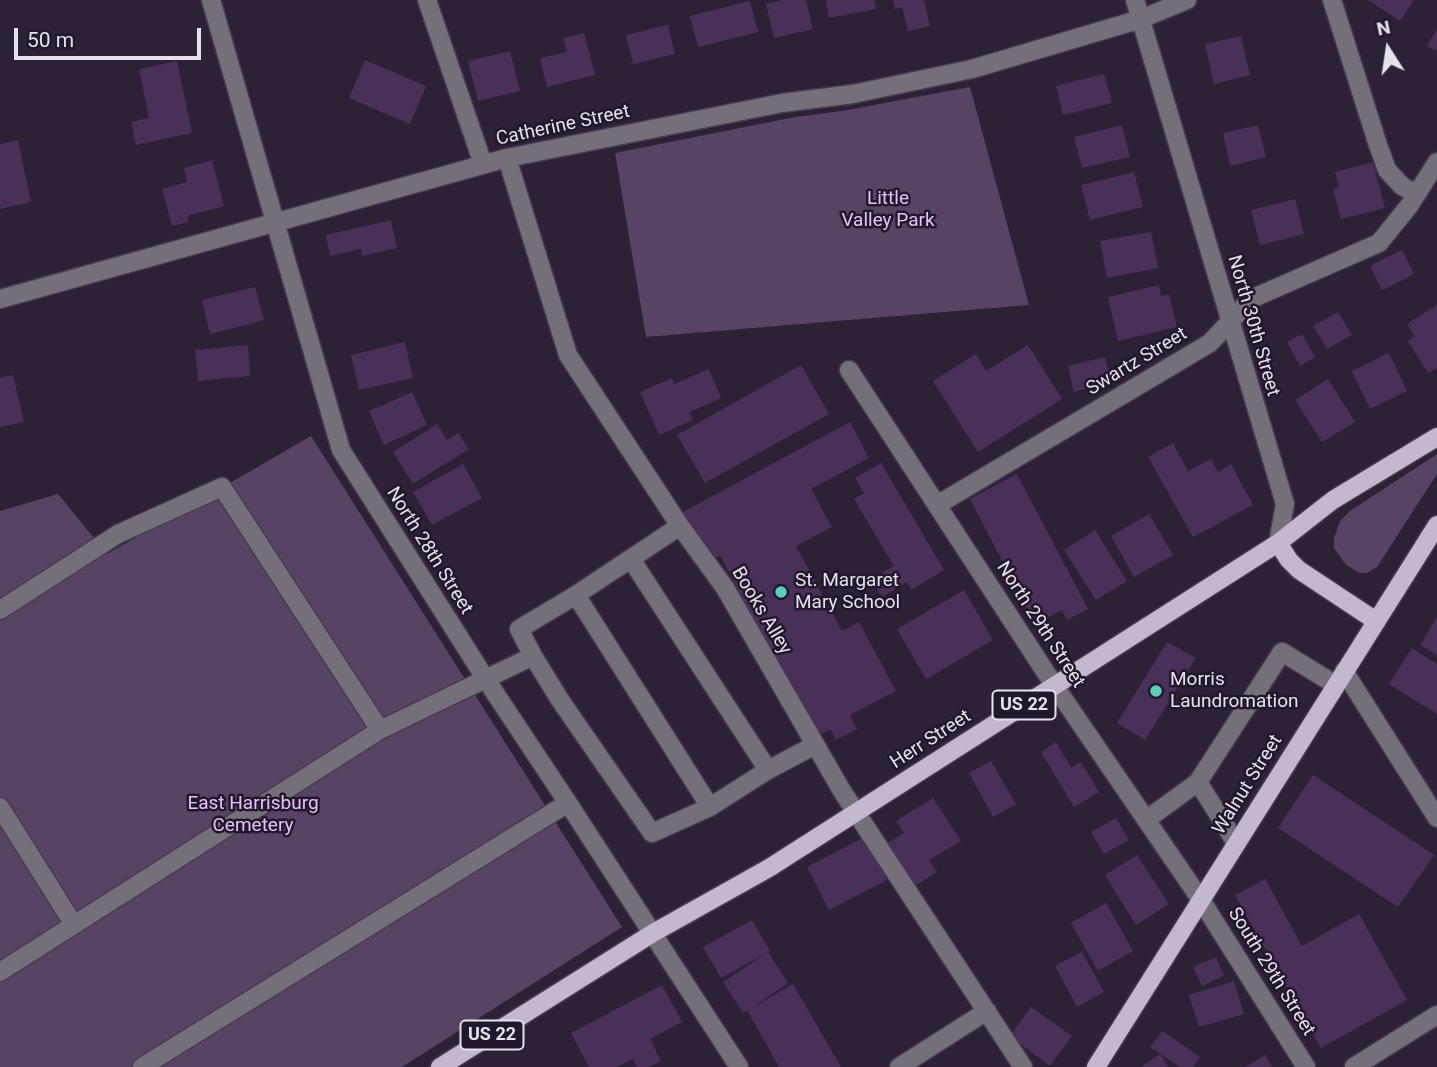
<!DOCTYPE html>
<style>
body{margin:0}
#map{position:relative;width:1437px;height:1067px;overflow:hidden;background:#2d2135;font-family:Roboto,sans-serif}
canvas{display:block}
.north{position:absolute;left:1353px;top:14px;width:70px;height:70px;-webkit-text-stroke:5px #23182b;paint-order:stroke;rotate:348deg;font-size:19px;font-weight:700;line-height:28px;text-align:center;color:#e8e0ed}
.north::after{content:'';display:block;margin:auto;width:24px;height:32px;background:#e8e0ed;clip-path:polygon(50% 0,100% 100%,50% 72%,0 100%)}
.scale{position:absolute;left:14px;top:28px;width:187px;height:32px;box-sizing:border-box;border:4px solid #e8e0ed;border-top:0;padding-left:9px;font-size:21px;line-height:24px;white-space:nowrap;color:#e8e0ed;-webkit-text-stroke:5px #23182b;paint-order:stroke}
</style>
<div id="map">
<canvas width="1437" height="1067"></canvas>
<div class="north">N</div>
<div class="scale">50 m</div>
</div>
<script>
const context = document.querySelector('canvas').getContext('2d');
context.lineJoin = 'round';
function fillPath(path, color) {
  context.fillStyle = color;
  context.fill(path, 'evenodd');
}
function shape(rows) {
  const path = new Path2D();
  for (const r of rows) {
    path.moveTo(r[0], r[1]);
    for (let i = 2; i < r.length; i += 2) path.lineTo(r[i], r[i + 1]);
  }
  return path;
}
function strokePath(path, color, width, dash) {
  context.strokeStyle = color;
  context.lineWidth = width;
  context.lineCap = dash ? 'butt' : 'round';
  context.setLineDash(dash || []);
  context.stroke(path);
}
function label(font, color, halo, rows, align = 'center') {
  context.font = font + ' Roboto,sans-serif';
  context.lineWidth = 5;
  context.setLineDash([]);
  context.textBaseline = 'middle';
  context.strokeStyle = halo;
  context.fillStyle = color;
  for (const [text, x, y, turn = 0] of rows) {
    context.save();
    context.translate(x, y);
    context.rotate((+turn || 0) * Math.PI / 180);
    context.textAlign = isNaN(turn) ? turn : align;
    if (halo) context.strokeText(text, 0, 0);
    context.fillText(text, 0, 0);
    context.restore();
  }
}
const green = shape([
 [970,87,1029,305,646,337,615,153,795,117,842,111],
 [311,436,622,927,402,1067,0,1067,0,511,58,494,107,554],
 [1437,454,1437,474,1377,567,1367,573,1360,573,1346,565,1334,548,1334,538,1340,521,1350,511]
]);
const building = shape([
 [784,0,806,0,813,29,774,38,766,4],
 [826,0,874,0,876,9,829,18],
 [893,0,924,0,930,26,908,31,902,7,895,9],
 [1368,0,1414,0,1400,21],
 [750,1,758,32,698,47,690,16],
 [668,25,675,54,633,64,626,35],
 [1437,29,1437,51,1427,46],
 [584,33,595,75,547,87,540,58,567,52,563,38],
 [1241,36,1250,75,1214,84,1205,44],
 [510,51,520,91,478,101,468,61],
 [365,60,426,86,410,124,349,98],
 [177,61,192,133,136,145,131,122,149,118,139,69],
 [1104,74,1112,103,1063,115,1056,86],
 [1122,125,1130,157,1082,168,1074,137],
 [1258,125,1266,157,1230,166,1223,133],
 [18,140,31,202,0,209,0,144],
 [212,160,224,206,187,216,189,222,172,226,162,189,187,182,184,168],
 [1373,162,1385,208,1341,219,1333,189,1339,187,1335,172],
 [1134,172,1143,207,1090,220,1081,185],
 [1295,199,1304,234,1260,245,1251,210],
 [391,220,397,248,362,256,361,249,330,256,326,235],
 [1151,232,1158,268,1107,278,1100,241],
 [1402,250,1414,274,1382,290,1370,266],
 [1159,285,1161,296,1169,294,1177,327,1118,341,1108,297],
 [255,287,264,320,210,334,202,300],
 [1437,305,1437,368,1428,373,1408,341,1415,336,1407,324],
 [1338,312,1352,335,1327,349,1313,326],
 [1302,334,1315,357,1300,366,1287,342],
 [405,342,413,378,359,390,351,355],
 [248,345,250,376,198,381,195,350],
 [1028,345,1062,399,978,452,933,381,976,354,986,371],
 [1389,353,1407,391,1370,409,1352,371],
 [1105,357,1111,382,1074,392,1068,366],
 [801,365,829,414,705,483,677,435],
 [709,369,721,398,689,412,693,420,659,435,640,392,672,378,674,384],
 [13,375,24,422,0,427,0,378],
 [1328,379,1355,422,1322,442,1295,400],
 [412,392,427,425,384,445,369,411],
 [850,422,869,458,811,489,832,527,796,546,842,631,859,622,896,691,850,715,857,729,836,740,830,729,816,737,720,555,707,562,681,513],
 [437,424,447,440,458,433,469,449,413,484,393,452],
 [1173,443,1188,471,1211,459,1218,472,1231,464,1253,505,1193,537,1148,457],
 [881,463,944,570,911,590,907,582,882,597,871,579,894,566,854,499,864,493,855,478],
 [463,464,482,498,432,525,413,492],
 [1017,474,1088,609,1067,620,1062,610,1035,624,970,499],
 [1149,514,1173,555,1134,577,1111,536],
 [1095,530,1127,581,1096,600,1064,550],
 [964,590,993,640,926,679,897,629],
 [1437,617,1437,655,1420,645],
 [1167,642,1196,658,1145,740,1117,723],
 [1412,648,1437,664,1437,714,1389,684],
 [1056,742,1071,768,1081,762,1099,792,1074,807,1041,752],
 [991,761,1016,804,993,817,969,773],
 [1313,775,1434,855,1398,907,1278,828],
 [933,798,961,841,929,860,937,872,915,886,888,843,904,833,896,821],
 [1116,818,1129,840,1104,854,1091,832],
 [864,837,887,880,829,910,807,867],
 [1137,855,1169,904,1136,925,1105,875],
 [1265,879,1302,946,1359,914,1407,1000,1321,1048,1235,895],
 [1106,903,1133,951,1098,971,1071,923],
 [752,920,770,951,721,978,703,947],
 [768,952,788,983,750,1009,793,984,841,1067,779,1067,747,1010,743,1013,723,982],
 [1082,952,1104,992,1077,1007,1055,966],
 [1216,957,1224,976,1202,986,1193,967],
 [1234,981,1244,1014,1199,1027,1189,995],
 [662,985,682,1022,650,1039,661,1061,649,1067,637,1067,633,1059,617,1067,589,1067,571,1033],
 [1031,1007,1072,1036,1050,1066,1010,1036],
 [1162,1031,1200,1057,1193,1067,1180,1067,1150,1047],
 [1160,1054,1168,1067,1141,1067],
 [1265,1055,1272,1067,1245,1067]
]);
const minor = shape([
 [211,0,341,450,485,678,568,803,739,1067],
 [427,0,483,164],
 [1135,0,1285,504,1278,543],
 [1332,0,1378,145,1387,170,1402,186,1416,194],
 [507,158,568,355,680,526,725,588,842,791,1023,1067],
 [0,299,507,158,782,103,853,94,972,69,1141,19,1187,0],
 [849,370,1054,685,1201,900,1306,1067],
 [937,505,1210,343,1251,299,1379,243,1409,206,1437,162],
 [631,559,768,770],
 [576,595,710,807],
 [0,610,118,534,222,487,380,730],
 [533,656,560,700,652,833,710,807,768,770,815,745],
 [1344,671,1437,818],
 [1198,782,1236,843],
 [0,807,74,925],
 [1146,820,1198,782,1282,652,1336,685],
 [0,972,380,730,533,656,519,629,576,595,680,526],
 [142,1067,568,803],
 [899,1067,987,1011],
 [1354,1067,1437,1015]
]);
const major = shape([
 [1278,543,1289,560,1299,570,1376,621],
 [440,1067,653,933,769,868,1278,543,1333,500,1437,437],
 [1096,1067,1437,525]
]);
const markers = [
 [781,592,7,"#5bcebc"],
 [1156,691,7,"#5bcebc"]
];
const shields = [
 [1024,705,63],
 [492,1035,63]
];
const shieldNames = [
 ["US 22",1024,705],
 ["US 22",492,1035]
];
const streetNames = [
 ["Catherine Street",563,126,-12],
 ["North 30th Street",1253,326,74],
 ["Swartz Street",1137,362,-31],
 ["North 28th Street",429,551,58],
 ["Books Alley",761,611,59],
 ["North 29th Street",1040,625,57],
 ["Herr Street",931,740,-33],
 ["Walnut Street",1248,785,-58],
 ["South 29th Street",1271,972,58]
];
const parkNames = [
 ["Little",888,199],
 ["Valley Park",888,221],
 ["East Harrisburg",253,804],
 ["Cemetery",253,826]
];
const poiNames = [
 ["St. Margaret",795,581],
 ["Mary School",795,603],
 ["Morris",1170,680],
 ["Laundromation",1170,702]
];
fillPath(green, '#574464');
fillPath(building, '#493059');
strokePath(minor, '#473c4f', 21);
strokePath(major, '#473c4f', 21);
strokePath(minor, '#756f7a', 18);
strokePath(major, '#c4b8ce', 18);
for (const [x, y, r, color] of markers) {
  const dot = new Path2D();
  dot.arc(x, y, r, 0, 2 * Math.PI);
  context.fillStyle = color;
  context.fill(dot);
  strokePath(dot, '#23182b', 2.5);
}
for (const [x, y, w] of shields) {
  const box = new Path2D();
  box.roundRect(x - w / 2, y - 14.5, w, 29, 5);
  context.fillStyle = '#23182b';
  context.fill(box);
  strokePath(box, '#e8e0ed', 2);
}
label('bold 18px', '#e8e0ed', null, shieldNames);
label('19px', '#e8e0ed', '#23182b', streetNames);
label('19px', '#e3c2fa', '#23182b', parkNames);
label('19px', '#e8e0ed', '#23182b', poiNames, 'left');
</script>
